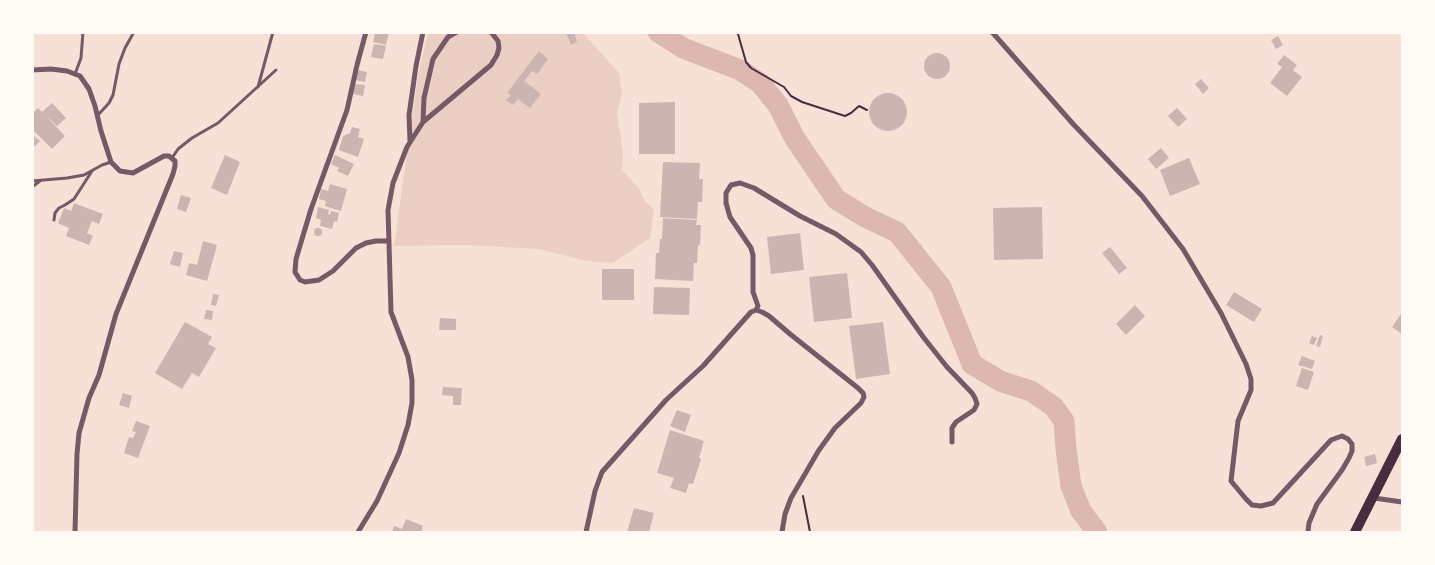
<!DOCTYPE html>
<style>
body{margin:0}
#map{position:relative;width:1435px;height:565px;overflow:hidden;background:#f7e1d7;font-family:"Fira Sans Condensed",sans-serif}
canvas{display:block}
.frame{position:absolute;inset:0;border:34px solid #fffaf5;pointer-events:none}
</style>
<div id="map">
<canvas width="1435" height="565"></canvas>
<div class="frame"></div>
</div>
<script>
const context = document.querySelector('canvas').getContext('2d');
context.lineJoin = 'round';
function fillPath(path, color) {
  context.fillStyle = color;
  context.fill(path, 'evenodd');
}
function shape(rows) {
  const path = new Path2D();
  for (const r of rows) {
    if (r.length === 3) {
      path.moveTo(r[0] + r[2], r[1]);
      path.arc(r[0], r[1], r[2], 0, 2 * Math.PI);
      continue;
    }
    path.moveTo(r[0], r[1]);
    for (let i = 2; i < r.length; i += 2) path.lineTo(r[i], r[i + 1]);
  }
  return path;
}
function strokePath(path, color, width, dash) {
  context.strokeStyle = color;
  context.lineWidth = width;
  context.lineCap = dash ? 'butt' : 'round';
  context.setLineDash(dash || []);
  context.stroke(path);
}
const green = shape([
 [428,33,583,33,619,73,622,94,617,113,623,153,622,170,638,187,645,201,654,210,650,238,613,263,587,261,539,249,465,245,394,246,418,76]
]);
const river = shape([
 [658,32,683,48,740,70,760,83,778,105,794,137,836,199,865,217,897,232,941,287,972,364,1000,381,1031,391,1054,407,1064,421,1066,449,1071,486,1081,511,1097,532]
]);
const building = shape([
 [375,32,389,32,386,45,373,42],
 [566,32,574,32,577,42,571,45],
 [1278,36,1283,45,1276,49,1271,40],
 [374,44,386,46,383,59,371,57],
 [539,51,548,59,537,74,532,71,524,81,541,94,530,108,518,99,513,105,506,100,511,95,507,93],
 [937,66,13],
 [1284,55,1297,65,1293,70,1302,77,1287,96,1270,83,1282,67,1277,64],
 [357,70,367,72,365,82,355,80],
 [1201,79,1209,88,1203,94,1195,84],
 [354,84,365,85,363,96,353,94],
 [888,112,19],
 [675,102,675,154,639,154,639,103],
 [52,103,66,118,57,126,45,115,65,136,52,149,32,129,32,114,38,108,42,112],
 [1177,108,1187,119,1178,127,1168,116],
 [352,127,360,129,358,137,364,139,358,157,339,150,343,136,350,133],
 [32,134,40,141,35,146,32,144],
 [1161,148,1169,158,1156,169,1148,159],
 [225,155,240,162,227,195,211,188],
 [335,155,354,164,348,176,337,171,339,168,331,164],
 [1189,158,1200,184,1170,196,1160,170],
 [663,162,700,163,699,179,703,179,702,202,698,202,697,219,660,217],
 [330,184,347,189,341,211,325,206,326,201,319,199,321,189,328,191],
 [181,195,191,198,186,212,177,209],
 [74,203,103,214,99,224,92,221,87,233,93,236,89,245,66,236,69,228,58,223,64,208,71,211],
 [318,207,329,210,328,214,330,215,331,211,339,213,337,222,334,221,332,229,320,226,321,220,316,218],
 [1042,207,1043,259,994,260,993,208],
 [663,218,697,220,696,225,701,225,700,246,698,245,697,263,694,263,693,281,655,279,656,253,659,253,660,239,662,239],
 [318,232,4],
 [800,233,804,270,771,274,767,237],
 [203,241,217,245,207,281,186,275,189,263,197,265],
 [1110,247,1127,268,1119,274,1102,253],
 [174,251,183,253,180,267,170,264],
 [602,269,634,269,634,300,602,300],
 [847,273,852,318,814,322,809,277],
 [654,287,690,288,689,315,653,314],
 [1234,292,1262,309,1254,322,1226,305],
 [213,294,219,295,216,306,211,305],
 [1135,305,1145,316,1126,335,1116,324],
 [206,310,213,311,212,320,204,319],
 [1401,314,1402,315,1402,334,1392,327],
 [440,318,456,319,456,330,439,330],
 [185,322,212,337,208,344,216,348,199,377,192,373,182,389,155,373],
 [883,322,890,374,856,379,849,326],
 [1320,335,1323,336,1320,347,1316,346],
 [1312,336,1317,338,1314,345,1309,343],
 [1302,356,1315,361,1312,369,1298,365],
 [1302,368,1314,372,1308,390,1296,386],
 [443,387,462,388,461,405,453,405,453,396,442,395],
 [123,393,132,396,129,408,119,405],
 [677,410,691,415,685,432,670,426],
 [136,421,150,426,138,458,124,453,129,437,133,438,136,432,132,431],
 [670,430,704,441,699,458,701,459,693,484,689,483,686,493,670,488,674,478,657,473],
 [1375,454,1377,463,1366,466,1364,457],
 [634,508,654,513,649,532,627,532],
 [406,519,423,526,421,532,392,532,394,526,402,529]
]);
const path = shape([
 [736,32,738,34,746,62,751,68,784,87,791,96,802,102,845,116,851,113,859,106,867,110],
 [803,496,810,532]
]);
const service = shape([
 [75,74,81,58,83,32],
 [258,87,273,32],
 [98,115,109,103,113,95,119,64,125,48,134,32],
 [172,158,178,149,192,138,218,123,276,70],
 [32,181,67,178,84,175,102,165,111,162],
 [32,187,40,181],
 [54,220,55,213,59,208,65,205,74,199,92,171]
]);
const minor = shape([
 [366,32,357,65,347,110,311,209,296,259,295,272,300,280,305,282,319,280,333,271,356,248,366,243,376,241,388,241],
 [992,32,1074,125,1142,196,1183,249,1221,313,1246,364,1251,379,1251,390,1238,421,1231,481,1246,499,1252,505,1261,506,1273,503,1331,440,1342,436,1348,439,1352,444,1352,451,1349,458,1342,470,1317,504,1309,523,1308,532],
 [32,70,51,69,67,71,80,76,89,89,95,106,101,131,111,162,120,171,133,173,164,156,169,156,175,161,175,166,173,174,116,314,99,375,89,398,79,433,77,454,75,532],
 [423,122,424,98,433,59,448,37,457,32],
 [410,141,409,115,416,66,423,32],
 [756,310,758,306,753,292,753,255,751,248,730,217,726,203,726,193,731,185,740,183,754,188,800,216,836,234,861,252,872,265,924,338,947,367,972,393,975,398,977,404,974,410,956,422,952,428,952,442],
 [1374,498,1402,502],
 [358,532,377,501,399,453,408,425,412,403,412,380,408,357,391,312,388,210,393,183,407,147,423,122,491,65,497,55,499,48,498,41,491,32],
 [586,532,595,491,602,472,666,400,703,366,751,312,756,310,762,312,769,316,790,334,858,388,863,393,864,397,861,403,835,428,819,450,791,498,785,514,782,532]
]);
const primary = shape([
 [1355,532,1402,439]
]);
fillPath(green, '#ebcfc5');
strokePath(river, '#dcb8b0', 21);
fillPath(building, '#ccb4b1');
strokePath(path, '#4a2c40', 2);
strokePath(service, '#755966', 3);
strokePath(minor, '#755966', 5);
strokePath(primary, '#4a2c40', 10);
</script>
